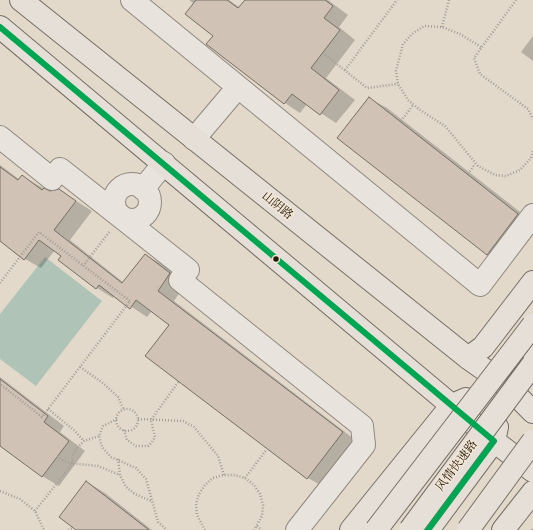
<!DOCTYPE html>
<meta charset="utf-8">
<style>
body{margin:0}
canvas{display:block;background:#e2d9cb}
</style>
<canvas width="533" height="530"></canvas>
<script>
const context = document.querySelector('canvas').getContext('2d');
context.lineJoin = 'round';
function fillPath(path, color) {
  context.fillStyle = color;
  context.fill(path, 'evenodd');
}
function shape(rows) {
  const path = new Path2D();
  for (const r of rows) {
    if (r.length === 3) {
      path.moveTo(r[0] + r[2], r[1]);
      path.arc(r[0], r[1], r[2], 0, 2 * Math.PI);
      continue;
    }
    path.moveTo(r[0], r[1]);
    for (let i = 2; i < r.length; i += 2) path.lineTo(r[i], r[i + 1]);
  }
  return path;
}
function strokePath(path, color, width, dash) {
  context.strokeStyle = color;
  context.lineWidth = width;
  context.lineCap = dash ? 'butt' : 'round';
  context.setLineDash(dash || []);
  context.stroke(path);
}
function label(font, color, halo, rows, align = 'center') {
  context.font = font + ' "Libre Bodoni","Noto Serif SC",serif';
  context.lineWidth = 3;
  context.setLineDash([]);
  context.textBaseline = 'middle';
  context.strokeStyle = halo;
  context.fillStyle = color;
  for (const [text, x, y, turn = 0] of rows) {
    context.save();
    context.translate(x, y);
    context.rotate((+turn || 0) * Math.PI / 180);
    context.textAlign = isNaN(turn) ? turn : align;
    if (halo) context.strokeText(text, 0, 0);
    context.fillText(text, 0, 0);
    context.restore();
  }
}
const water = shape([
 [45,257,102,301,36,386,0,359,0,314]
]);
const shadow = shape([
 [189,0,229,0,240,8,246,0,328,0,348,15,339,27,355,40,326,78,355,100,336,123,307,104,300,113,285,103,208,44,215,36,194,4],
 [533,36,533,61,521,52],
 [369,98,387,108,533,222,506,265,487,254],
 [0,165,20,180,22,176,50,192,59,190,92,211,70,240,124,283,145,255,162,264,186,283,174,301,358,442,324,487,308,478,170,325,152,311,147,317,115,296,113,298,97,288,60,259,62,256,55,250,41,268,25,259,0,240],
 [0,377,64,426,60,432,85,451,59,486,42,476,0,444],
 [87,482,105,493,152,530,77,530]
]);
const building = shape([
 [196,0,227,0,238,8,245,0,325,0,333,6,324,18,340,30,311,68,339,90,320,115,292,94,284,104,206,44,213,36,185,14,196,0],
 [369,97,518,214,487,255,337,138,369,97],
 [0,167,18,180,22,175,42,190,44,188,50,191,59,189,76,201,54,230,122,283,145,254,170,273,158,291,343,432,307,479,145,356,169,325,136,300,130,309,99,285,96,289,58,260,61,256,39,240,24,260,0,241,0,167],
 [0,379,48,416,44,422,69,441,42,477,0,446,0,379],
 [86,481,149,530,76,530,59,517,86,481]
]);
const path = shape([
 [516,0,474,58,480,74,528,109,533,119],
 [442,27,449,0],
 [481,47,460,34,442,27,424,26,412,34,403,44,396,71,398,84,408,100,420,110,445,126,478,166,495,175,506,176,520,170,531,158,533,151],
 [323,53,367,88,398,84],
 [345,70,397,0],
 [401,121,413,105],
 [468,174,475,164],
 [83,266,110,231],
 [0,283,39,232,130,301,42,417,0,384],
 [80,367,103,383,118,397,124,410],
 [48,409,75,431,84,441],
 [127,420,11],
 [117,419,103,426,99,436,102,447,111,457,136,468,146,479,158,522,167,530],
 [138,419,183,421,194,427,218,456,224,475],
 [124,430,127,440,136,446,148,446,152,442,155,437,151,420,179,381],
 [57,457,69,463,98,466,120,475],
 [118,459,120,475,126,487,135,494,151,501],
 [245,478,267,449],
 [0,491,20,499,35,511,44,530],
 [35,511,73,463,72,456,77,448,84,441,99,436],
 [257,526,262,530],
 [68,530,73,528],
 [205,530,197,515,196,504,199,494,205,485,213,478,224,475,235,475,245,478,254,485,260,494,263,505,262,516,254,530],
 [532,530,533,529]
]);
const minor = shape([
 [132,0,480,285,533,215],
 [0,137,52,179,60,169,121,217,188,270,180,280,362,426,364,445,297,530],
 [194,139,238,87],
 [132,202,18],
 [143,189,164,163]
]);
const major = shape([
 [21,0,468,358,505,384,533,412],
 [0,27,494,441,533,471],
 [468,358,483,347,533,282],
 [508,380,533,346],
 [351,530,452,405,466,399],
 [428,530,494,441,497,427],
 [503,530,533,492]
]);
const highwayBridge = shape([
 [376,530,533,325],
 [410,530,533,364],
 [468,530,533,441]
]);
const bus1 = shape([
 [0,27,494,441,428,530]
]);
const markers = [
 [276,259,3.5,"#261a09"]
];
const streetNames = [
 ["山阴路",277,206,39],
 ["风情快速路",457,466,-53]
];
fillPath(water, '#afc4b7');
fillPath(shadow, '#0003');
fillPath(building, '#d0c2b4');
strokePath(building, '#766f65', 1);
strokePath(minor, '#90897f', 24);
strokePath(major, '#766f65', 24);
strokePath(path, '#a29e97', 2.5, [1, 2]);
strokePath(minor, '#e8e3dd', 22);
strokePath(major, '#e5dfd7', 22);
strokePath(highwayBridge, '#766f65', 24, []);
strokePath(highwayBridge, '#e5dfd7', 22);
strokePath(bus1, '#00a651', 6);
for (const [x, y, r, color] of markers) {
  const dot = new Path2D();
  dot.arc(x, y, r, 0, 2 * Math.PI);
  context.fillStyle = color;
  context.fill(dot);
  strokePath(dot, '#f2e7d7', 1.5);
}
label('12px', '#261a09', '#f2e7d7', streetNames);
</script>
